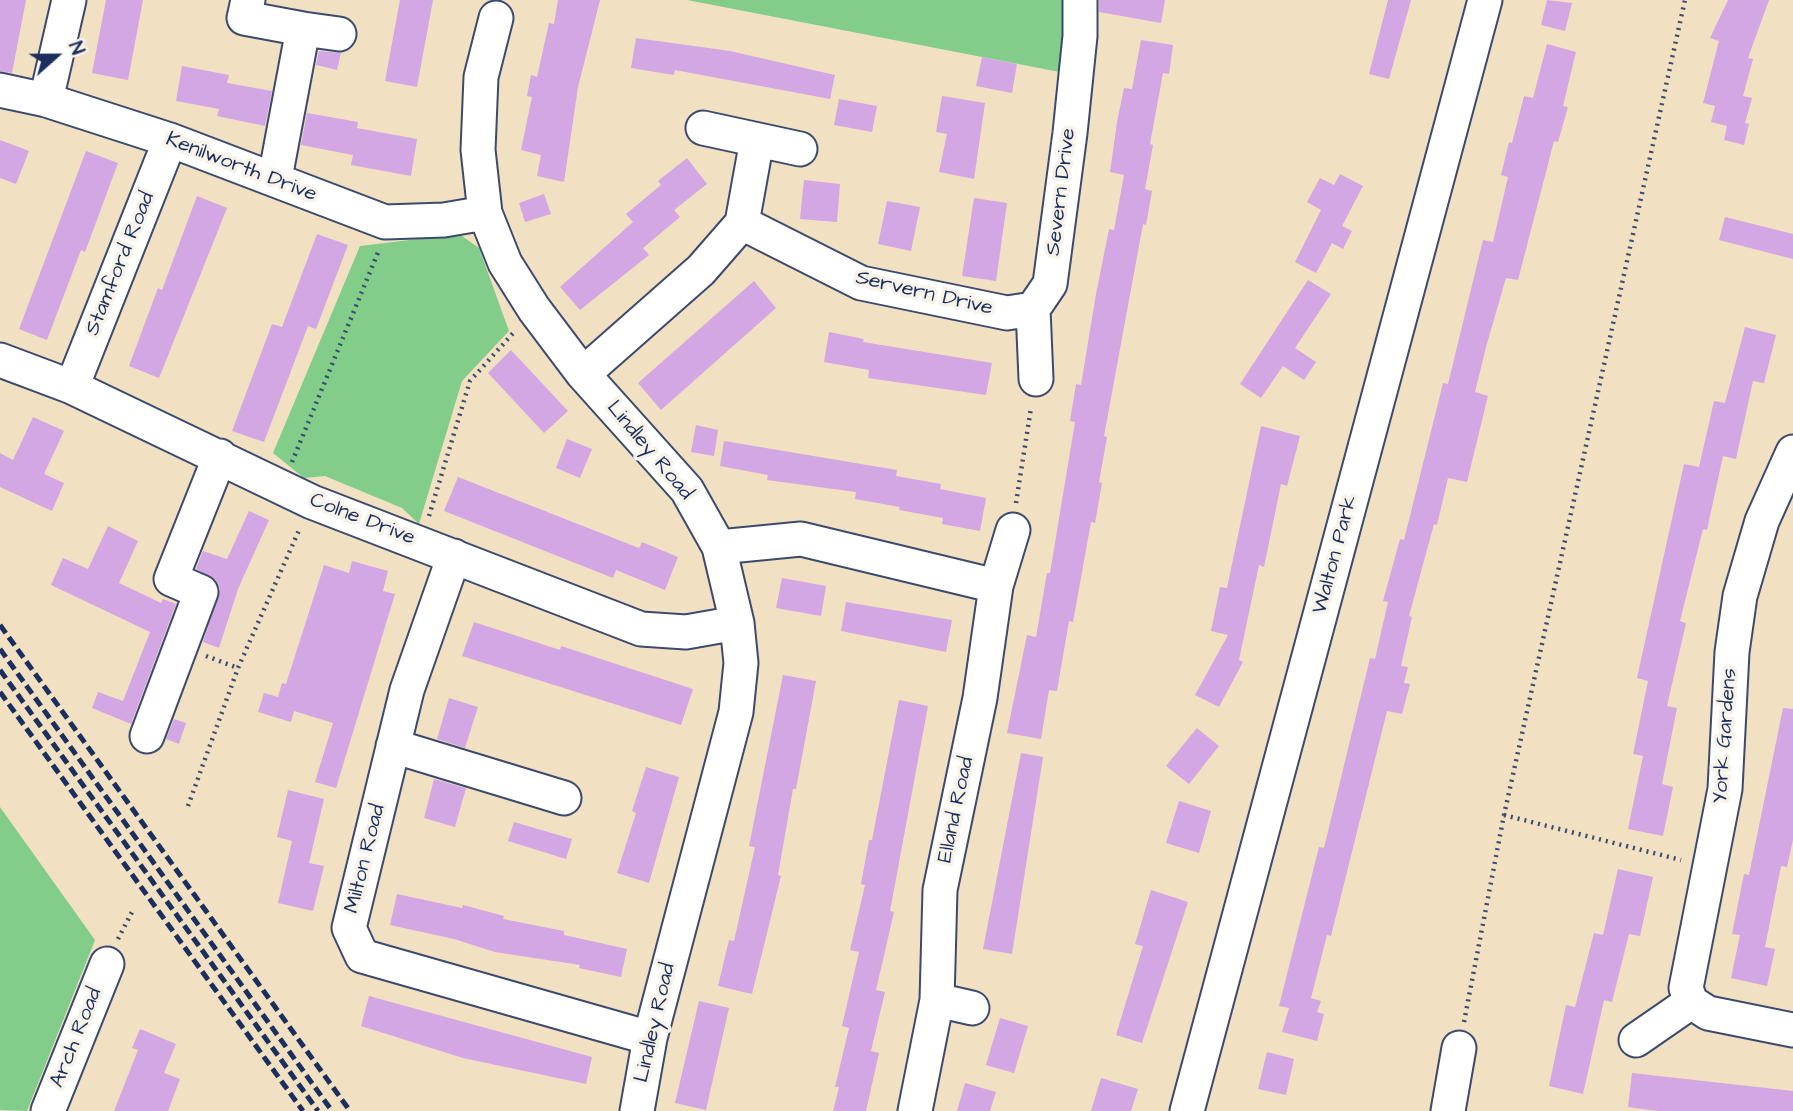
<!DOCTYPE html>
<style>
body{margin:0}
#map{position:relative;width:1793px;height:1111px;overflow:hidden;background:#f1e0c2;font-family:"Architects Daughter",sans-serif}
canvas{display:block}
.north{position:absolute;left:21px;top:21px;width:70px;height:70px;-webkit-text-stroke:5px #f7f3e8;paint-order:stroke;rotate:69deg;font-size:19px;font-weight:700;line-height:28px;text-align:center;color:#1b2f5e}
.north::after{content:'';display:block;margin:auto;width:24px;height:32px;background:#1b2f5e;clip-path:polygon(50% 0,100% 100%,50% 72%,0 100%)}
</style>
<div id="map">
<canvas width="1793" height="1111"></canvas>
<div class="north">N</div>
</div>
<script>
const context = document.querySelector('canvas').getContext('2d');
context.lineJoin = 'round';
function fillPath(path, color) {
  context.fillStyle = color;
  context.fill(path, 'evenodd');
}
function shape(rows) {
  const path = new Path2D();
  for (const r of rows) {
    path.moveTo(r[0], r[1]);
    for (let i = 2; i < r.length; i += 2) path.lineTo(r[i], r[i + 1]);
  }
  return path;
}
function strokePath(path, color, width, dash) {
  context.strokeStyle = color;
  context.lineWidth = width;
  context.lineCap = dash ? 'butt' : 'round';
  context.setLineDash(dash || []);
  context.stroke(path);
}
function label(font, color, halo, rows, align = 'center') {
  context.font = font + ' "Architects Daughter",sans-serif';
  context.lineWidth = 7;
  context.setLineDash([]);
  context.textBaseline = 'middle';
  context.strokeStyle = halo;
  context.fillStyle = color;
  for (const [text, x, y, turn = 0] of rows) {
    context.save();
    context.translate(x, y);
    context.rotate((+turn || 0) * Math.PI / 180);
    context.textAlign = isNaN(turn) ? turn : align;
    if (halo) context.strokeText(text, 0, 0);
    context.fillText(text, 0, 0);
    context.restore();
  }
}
const green = shape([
 [687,0,1062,0,1065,73],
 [459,234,479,248,509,331,462,381,419,524,402,508,325,476,304,478,273,453,360,246],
 [0,807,95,940,27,1111,0,1110]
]);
const building = shape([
 [0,0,26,0,12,73,0,71],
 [106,0,143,0,128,80,92,73],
 [400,0,433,0,417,87,385,81],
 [558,0,600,0,578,87,564,182,537,176,541,155,521,150,532,97,527,96,531,75,537,77,549,23,554,24],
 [1099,0,1165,0,1161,23,1099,12],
 [1388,0,1411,0,1389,79,1369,74],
 [1547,0,1572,3,1565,31,1541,25],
 [1728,0,1769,0,1748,58,1753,59,1743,96,1752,98,1745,123,1749,124,1744,145,1724,140,1727,126,1711,122,1715,106,1703,103,1719,41,1710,38],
 [636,38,730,51,835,75,830,99,675,70,674,75,631,68],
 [1141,40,1173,45,1169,74,1163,73,1150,144,1153,145,1145,189,1152,191,1146,225,1143,224,1104,436,1107,437,1099,482,1102,483,1095,523,1091,522,1073,622,1069,621,1057,691,1049,690,1041,739,1007,733,1027,635,1036,637,1047,573,1050,573,1075,422,1070,421,1076,384,1081,385,1096,294,1109,229,1114,230,1124,175,1110,172,1117,122,1124,88,1132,89],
 [1547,44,1576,52,1563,106,1568,107,1558,142,1554,141,1518,280,1506,278,1486,347,1475,392,1488,396,1467,482,1448,478,1437,525,1434,524,1409,616,1412,617,1401,666,1408,667,1404,683,1410,684,1402,714,1387,711,1331,936,1327,935,1311,998,1321,1001,1317,1012,1324,1014,1317,1041,1282,1032,1289,1008,1279,1006,1319,847,1324,848,1370,658,1375,659,1388,602,1383,601,1400,539,1404,540,1443,383,1448,384,1483,240,1493,242,1508,177,1501,175,1509,142,1512,143,1524,96,1533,98],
 [319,51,341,53,337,70,316,65],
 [982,57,1017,64,1012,93,976,86],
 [182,66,229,75,227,83,272,91,265,126,217,116,219,109,176,101],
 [942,96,985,103,974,179,939,172,947,134,936,132],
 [839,99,877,106,872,132,834,125],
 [307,113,358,122,357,128,417,139,411,176,351,165,353,155,301,145],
 [0,140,29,151,16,184,0,178],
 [86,151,118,163,85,252,81,250,47,340,19,329],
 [687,158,707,184,674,210,680,217,643,248,649,255,580,310,560,287,633,222,626,214,661,185,658,181],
 [1340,174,1363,186,1342,226,1352,231,1343,249,1332,243,1316,273,1295,262,1321,210,1307,202,1320,178,1334,185],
 [804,180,840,184,837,222,800,219],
 [544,194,551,214,525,222,519,203],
 [197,196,227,208,159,378,129,366,158,288,162,290],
 [974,198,1007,203,996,281,962,276],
 [887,201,920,207,911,251,878,244],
 [1725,217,1793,234,1793,259,1719,240],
 [317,234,348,245,316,329,308,326,264,442,232,431,272,324,282,327],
 [1308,280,1331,294,1295,348,1316,362,1304,380,1283,366,1261,398,1240,384],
 [754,281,776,308,661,410,638,383],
 [1745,327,1776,335,1764,383,1753,381,1736,459,1723,456,1707,530,1703,529,1680,621,1686,623,1667,706,1677,708,1662,784,1673,787,1663,836,1628,829,1643,756,1633,754,1648,681,1637,678,1684,464,1699,467,1714,401,1725,403],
 [829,332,864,339,863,342,992,363,986,395,868,378,869,370,824,362],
 [511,350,568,411,544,433,488,373],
 [33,417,64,431,44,474,64,483,52,511,0,487,0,453,13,460],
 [696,425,718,430,714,456,691,452],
 [1261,426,1300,436,1287,486,1281,484,1264,567,1259,565,1239,660,1243,662,1219,707,1195,695,1228,635,1211,631,1220,587,1227,588],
 [567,439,592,449,580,478,556,468],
 [724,441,897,470,896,476,941,484,940,489,986,498,980,531,942,524,943,518,899,510,900,507,855,499,856,492,767,480,768,475,720,466],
 [458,477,639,548,642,542,678,557,665,590,616,570,613,578,444,511],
 [249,511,269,520,238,589,219,648,203,642,220,589,216,580,196,569,203,551,227,559],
 [108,526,138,541,119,583,161,603,163,599,176,604,131,724,92,708,98,692,123,701,150,632,51,585,63,558,88,569],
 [352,561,388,571,383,591,395,594,336,788,315,782,333,723,294,711,291,722,258,712,264,693,278,697,282,683,286,684,324,565,349,573],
 [782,578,826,586,821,616,776,608],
 [846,602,952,620,946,652,841,631],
 [474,622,560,650,561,646,693,689,681,725,462,656],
 [783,675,816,681,796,789,793,789,778,875,781,876,752,994,718,986,729,940,734,941,755,847,749,846],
 [449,698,478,707,465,748,437,739],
 [899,700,928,706,890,911,894,912,876,990,885,992,871,1051,879,1053,866,1111,833,1111,839,1087,835,1087,849,1028,842,1026,859,952,850,950,865,885,861,884,869,840,872,840],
 [1783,708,1793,709,1793,840,1787,867,1781,866,1765,947,1775,949,1767,986,1731,978,1740,935,1732,934,1744,874,1749,875],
 [174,719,186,723,179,744,166,739],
 [1197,728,1219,746,1189,784,1166,766],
 [1021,753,1043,757,1012,954,983,949],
 [646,767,679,777,649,883,617,873,636,813,632,811],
 [434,779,466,788,455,827,424,818],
 [288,790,324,799,309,863,324,866,313,911,278,903,292,841,277,837],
 [1179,801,1211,811,1199,853,1166,843],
 [514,822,572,839,566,859,508,841],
 [1618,869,1653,877,1640,936,1629,934,1612,1002,1604,1000,1583,1094,1549,1086,1566,1005,1575,1007,1594,933,1603,935],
 [1151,890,1188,902,1142,1043,1116,1035,1143,946,1135,944],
 [397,894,462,908,463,905,504,916,503,919,564,931,564,935,627,949,621,977,579,968,580,965,495,952,454,939,390,925],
 [369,996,592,1057,586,1084,463,1058,361,1026],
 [699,1001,729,1008,706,1110,675,1103],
 [1000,1018,1028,1026,1014,1073,986,1065],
 [140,1029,176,1044,164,1073,180,1079,168,1111,114,1111,138,1050,132,1048],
 [1267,1052,1294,1059,1286,1095,1258,1089],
 [1632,1073,1793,1091,1793,1111,1658,1111,1628,1107],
 [1101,1078,1138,1089,1131,1111,1091,1111],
 [965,1083,996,1092,990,1111,957,1111]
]);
const path = shape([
 [292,462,379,250],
 [1016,503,1031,408],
 [429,516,470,381,515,331],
 [206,656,238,668],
 [188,806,238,668,300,528],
 [1504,815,1681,860],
 [118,939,132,912],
 [1464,1022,1504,815,1685,0]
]);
const minor = shape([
 [248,0,244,18,303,29,275,178],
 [496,18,481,77,478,150,485,213,505,263,534,309,583,374,687,490,719,547,737,623,741,663,736,712,650,1038,637,1111],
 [303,29,339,34],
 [0,90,46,100,170,140,385,222,444,220,485,213],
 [46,100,69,0],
 [703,128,800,149],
 [742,223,861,283,1007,313,1033,309],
 [0,360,72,387,312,502,641,629,686,632,737,623],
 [583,374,701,270,742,223,757,140],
 [1036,379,1033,309,1050,284,1070,133,1080,36,1080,0],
 [72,387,170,140],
 [1793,452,1762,521,1740,596,1732,652,1725,789,1686,988,1691,1002,1708,1013,1793,1030],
 [719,547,801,539,996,586,1013,530],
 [454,556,407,690,349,928,362,956,650,1038],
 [147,736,201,592,171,579,220,456],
 [393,746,564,798],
 [972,1008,937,1000,940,890,980,698,996,586],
 [1636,1040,1691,1002],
 [48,1111,107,964],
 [915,1111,937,1000],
 [1187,1111,1485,0],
 [1448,1111,1459,1048]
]);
const rail = shape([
 [0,625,350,1111],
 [0,649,332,1111],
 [0,670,318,1111],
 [0,692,303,1111]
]);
const streetNames = [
 ["Kenilworth Drive",241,168,21],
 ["Severn Drive",1062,192,-83],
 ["Stamford Road",121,264,-68],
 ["Servern Drive",924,294,13],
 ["Lindley Road",649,451,50],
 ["Colne Drive",362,520,21],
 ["Walton Park",1336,555,-75],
 ["York Gardens",1726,736,-86],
 ["Elland Road",957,810,-78],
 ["Milton Road",366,859,-76],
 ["Lindley Road",656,1023,-77],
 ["Arch Road",77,1038,-68]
];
fillPath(green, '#83cd8b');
fillPath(building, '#d3a7e3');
strokePath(minor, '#3b4a6d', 37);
strokePath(path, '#3b4a6d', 4.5, [2, 5]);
strokePath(minor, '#fff', 33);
strokePath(rail, '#1b2f5e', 5, [10, 5]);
label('21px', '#1b2f5e', '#f7f3e8', streetNames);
</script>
